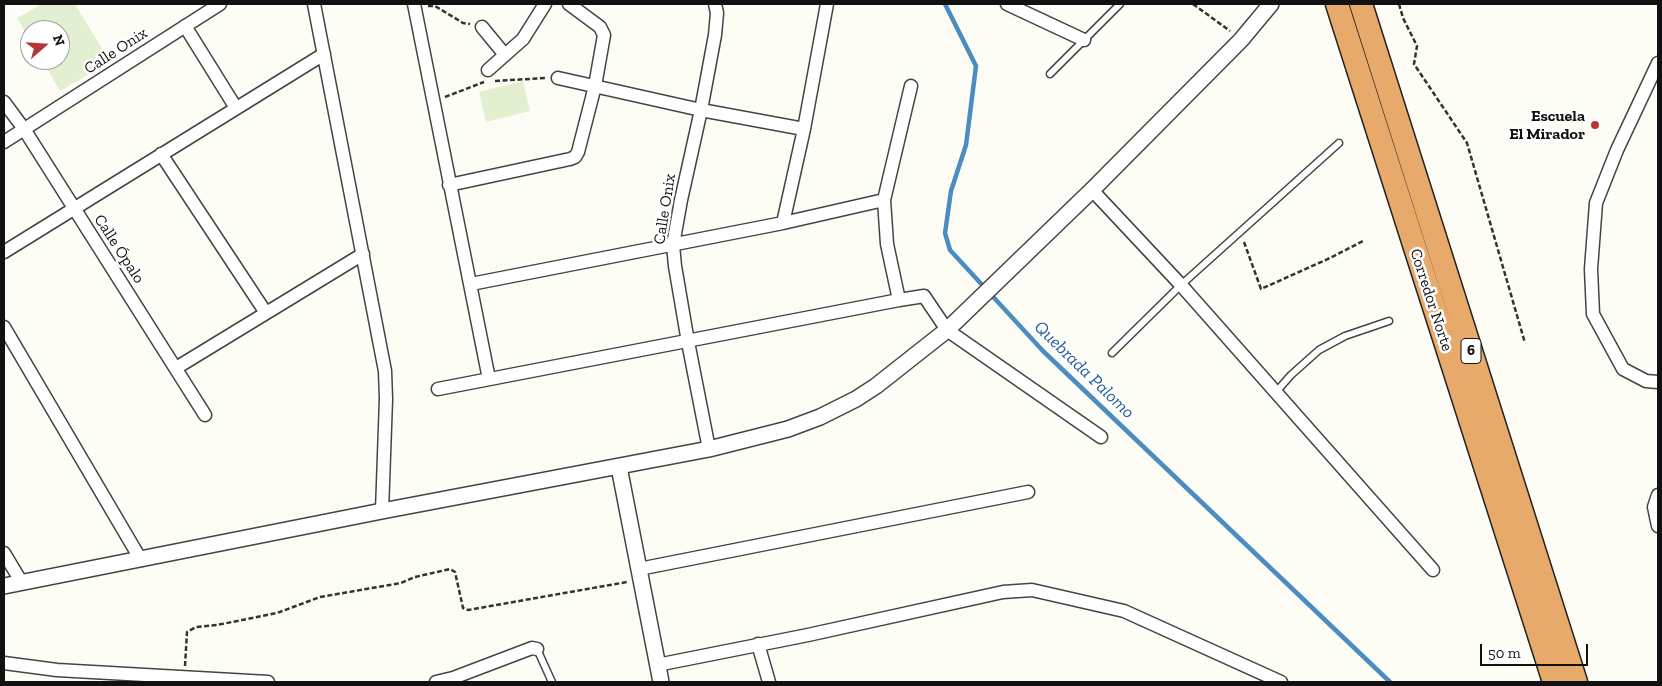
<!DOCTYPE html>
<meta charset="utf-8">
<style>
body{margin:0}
#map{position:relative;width:1662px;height:686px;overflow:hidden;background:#fefdf5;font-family:"Zilla Slab",serif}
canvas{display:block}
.frame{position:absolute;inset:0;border:5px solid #111;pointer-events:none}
.north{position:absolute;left:20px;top:20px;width:50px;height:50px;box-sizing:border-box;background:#fff;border:1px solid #a0a0a0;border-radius:50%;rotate:71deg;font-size:14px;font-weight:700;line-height:20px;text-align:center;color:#111}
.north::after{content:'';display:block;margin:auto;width:18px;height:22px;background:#b53534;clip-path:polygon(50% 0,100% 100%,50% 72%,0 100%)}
.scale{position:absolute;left:1480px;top:644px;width:108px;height:22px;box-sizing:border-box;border:2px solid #111;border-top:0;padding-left:6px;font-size:15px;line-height:18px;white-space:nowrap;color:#111;-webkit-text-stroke:4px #fff;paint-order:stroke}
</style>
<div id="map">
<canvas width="1662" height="686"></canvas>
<div class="frame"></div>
<div class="north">N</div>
<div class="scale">50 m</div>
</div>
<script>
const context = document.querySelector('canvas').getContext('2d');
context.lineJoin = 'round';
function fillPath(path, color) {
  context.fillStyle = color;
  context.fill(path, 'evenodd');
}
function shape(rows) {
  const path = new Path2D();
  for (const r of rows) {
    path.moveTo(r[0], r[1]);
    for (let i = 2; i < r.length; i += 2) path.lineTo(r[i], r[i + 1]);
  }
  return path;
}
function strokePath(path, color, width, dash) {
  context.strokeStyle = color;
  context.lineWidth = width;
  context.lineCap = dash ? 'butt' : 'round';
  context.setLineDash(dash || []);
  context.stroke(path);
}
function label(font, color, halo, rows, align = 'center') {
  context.font = font + ' "Zilla Slab",serif';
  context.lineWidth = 5;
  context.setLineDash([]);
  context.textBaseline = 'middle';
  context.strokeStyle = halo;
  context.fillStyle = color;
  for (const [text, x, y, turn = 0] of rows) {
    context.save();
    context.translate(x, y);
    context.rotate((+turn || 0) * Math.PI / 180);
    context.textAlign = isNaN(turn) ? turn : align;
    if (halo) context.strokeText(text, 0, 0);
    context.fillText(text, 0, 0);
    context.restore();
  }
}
const pitch = shape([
 [42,4,75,4,110,62,60,91,42,60,60,60,60,30,30,30,30,40,17,18],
 [523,81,530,111,486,122,479,92]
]);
const stream = shape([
 [945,4,976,66,966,145,951,191,945,233,950,250,1043,351,1390,682]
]);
const path = shape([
 [1193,4,1230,31],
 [1399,4,1403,18,1417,46,1414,64,1467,143,1525,343],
 [428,6,435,6,463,23,470,24],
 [495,81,545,78],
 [445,97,484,82],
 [1244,242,1261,289,1330,258,1363,241],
 [185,666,187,632,196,627,217,625,277,613,320,597,401,583,415,577,450,569,455,572,463,608,468,610,627,582]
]);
const service = shape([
 [1050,74,1120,4],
 [1112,353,1181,285,1339,143],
 [1276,392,1291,375,1319,350,1345,336,1389,321],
 [537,649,552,682]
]);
const minor = shape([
 [314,4,385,371,386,399,382,511],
 [414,4,489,379],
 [1007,4,1084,40],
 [185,26,236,108],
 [482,27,505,55],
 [1658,63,1617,150,1596,203,1591,269,1593,314,1623,369,1646,381,1658,382],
 [488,70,523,39,545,4],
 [558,78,701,110,804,129],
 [4,102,24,129,205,415],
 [4,142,220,4],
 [161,154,266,313],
 [449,185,570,159,575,157,578,152,595,86,604,35,600,27,569,4],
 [1092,190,1181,285,1433,570],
 [783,223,804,129,827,4],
 [4,252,324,54],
 [471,284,783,223,884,200],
 [899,300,887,244,884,200,911,86],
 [4,327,141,560],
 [176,368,363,254],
 [438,389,899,300,924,296,947,330,1101,437],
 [709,449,688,342,675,266,673,245,681,200,701,110,715,35,717,13,715,4],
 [1658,495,1654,507,1658,526],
 [4,553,22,583],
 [639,569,1028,492],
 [758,644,769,682],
 [4,663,57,670,268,682],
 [657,665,808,635,1003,592,1032,590,1124,611,1281,682],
 [436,682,453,678,532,648,537,649]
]);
const tertiary = shape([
 [619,467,661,682],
 [4,586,382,511,709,449,788,429,820,417,856,399,876,386,947,330,1092,190,1241,40,1271,4]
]);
const motorway = shape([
 [1337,4,1554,682],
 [1361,4,1576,682]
]);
const markers = [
 [1595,125,5,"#b53534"]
];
const shields = [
 [1471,351,20]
];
const shieldNames = [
 ["6",1471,351]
];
const streetNames = [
 ["Calle Onix",116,51,-33],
 ["Calle Onix",665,209,-81],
 ["Calle Ópalo",119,249,57],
 ["Corredor Norte",1431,300,72]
];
const poiNames = [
 ["Escuela",1585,116],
 ["El Mirador",1585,134]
];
const waterNames = [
 ["Quebrada Palomo",1084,370,44]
];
fillPath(pitch, '#e3efd1');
strokePath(stream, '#4b8cc2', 4.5);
strokePath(service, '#444', 9);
strokePath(minor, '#444', 15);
strokePath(tertiary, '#444', 18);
strokePath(motorway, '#222', 25);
strokePath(path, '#333', 2.5, [5, 2.5]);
strokePath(service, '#fff', 6);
strokePath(minor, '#fff', 12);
strokePath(tertiary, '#fff', 15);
strokePath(motorway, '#e7aa6a', 22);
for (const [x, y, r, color] of markers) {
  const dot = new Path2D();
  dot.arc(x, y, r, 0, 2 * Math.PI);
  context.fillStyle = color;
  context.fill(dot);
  strokePath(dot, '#fff', 2);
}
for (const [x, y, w] of shields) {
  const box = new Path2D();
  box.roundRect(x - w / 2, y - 12.5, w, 25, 4);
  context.fillStyle = '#fff';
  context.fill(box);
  strokePath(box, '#111', 1);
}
label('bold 15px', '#111', null, shieldNames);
label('16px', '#111', '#fff', streetNames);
label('bold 16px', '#111', '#fff', poiNames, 'right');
label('italic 18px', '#245f99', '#fff', waterNames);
</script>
